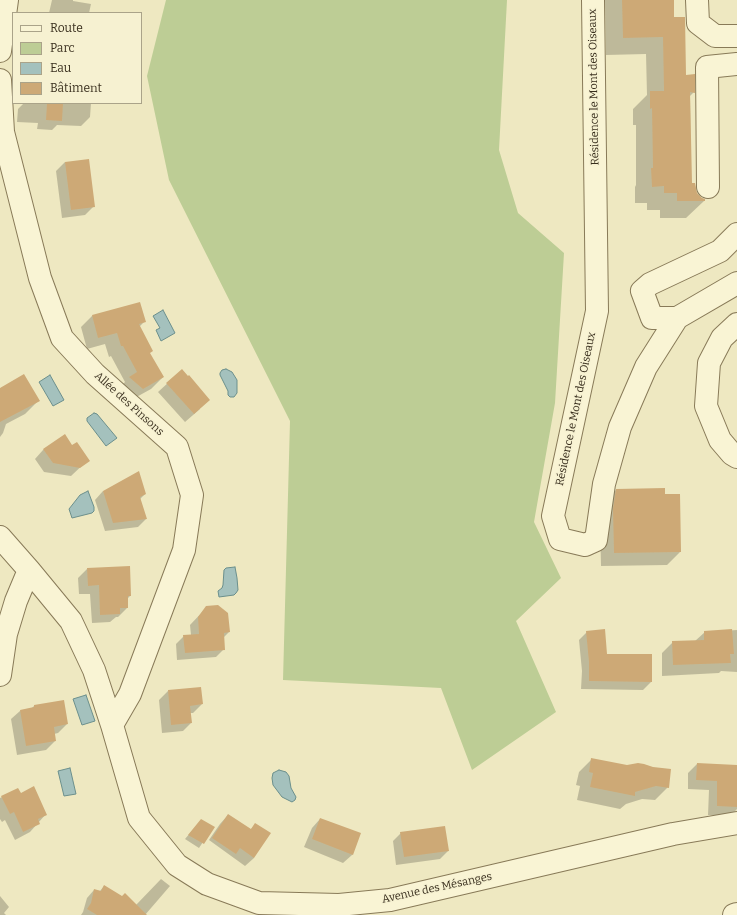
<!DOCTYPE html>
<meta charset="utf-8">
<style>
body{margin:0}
#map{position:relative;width:737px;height:915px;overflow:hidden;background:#eee8c1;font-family:Bitter,serif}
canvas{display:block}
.legend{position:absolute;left:12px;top:12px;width:130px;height:92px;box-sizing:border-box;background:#f6f1d1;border:1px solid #aaa389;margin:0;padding:5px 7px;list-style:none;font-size:12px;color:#382e1d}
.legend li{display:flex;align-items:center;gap:8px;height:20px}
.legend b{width:20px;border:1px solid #aaa389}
</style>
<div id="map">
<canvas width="737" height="915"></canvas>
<ul class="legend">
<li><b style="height:5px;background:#f9f4d4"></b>Route</li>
<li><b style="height:11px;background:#bdcd95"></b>Parc</li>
<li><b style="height:11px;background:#a4c1bd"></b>Eau</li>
<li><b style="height:11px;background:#cda976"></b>Bâtiment</li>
</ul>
</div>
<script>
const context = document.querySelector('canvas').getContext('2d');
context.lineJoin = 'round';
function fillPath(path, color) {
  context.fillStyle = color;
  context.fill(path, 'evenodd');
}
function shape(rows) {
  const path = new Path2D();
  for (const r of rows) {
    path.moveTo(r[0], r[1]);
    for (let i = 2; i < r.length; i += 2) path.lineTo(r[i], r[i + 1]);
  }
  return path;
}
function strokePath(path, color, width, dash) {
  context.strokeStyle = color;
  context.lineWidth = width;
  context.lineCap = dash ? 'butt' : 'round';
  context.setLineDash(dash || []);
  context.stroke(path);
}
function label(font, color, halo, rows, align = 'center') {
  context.font = font + ' Bitter,serif';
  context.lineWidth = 3;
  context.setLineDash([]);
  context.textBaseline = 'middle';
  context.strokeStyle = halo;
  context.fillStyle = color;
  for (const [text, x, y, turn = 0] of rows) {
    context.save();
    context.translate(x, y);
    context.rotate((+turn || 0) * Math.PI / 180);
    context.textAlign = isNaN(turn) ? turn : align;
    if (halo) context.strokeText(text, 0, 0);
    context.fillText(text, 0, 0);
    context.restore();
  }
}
const green = shape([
 [166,0,507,0,499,150,518,213,564,253,555,403,534,522,561,578,516,621,556,712,472,770,441,688,283,680,290,421,169,180,147,76]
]);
const water = shape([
 [163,310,175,333,161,341,156,330,160,328,153,316,163,310],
 [226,369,232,372,237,380,237,393,234,397,230,397,228,395,228,391,220,375,220,373,222,370,226,369],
 [50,375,64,400,53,406,39,382,50,375],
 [94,413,97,414,117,438,106,446,87,421,87,418,94,413],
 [88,491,94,507,94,511,92,513,72,518,69,509,80,495,88,491],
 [235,567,237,578,238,590,236,593,234,595,219,597,218,591,222,588,223,585,224,570,226,568,235,567],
 [86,695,95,721,82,725,73,699,86,695],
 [70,768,76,794,64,796,58,771,70,768],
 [279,770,286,772,289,776,291,788,296,797,295,800,292,802,282,797,273,785,272,778,273,773,279,770]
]);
const shadow = shape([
 [52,0,73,0,73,1,91,4,89,13,49,13],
 [605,0,673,0,673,18,685,76,694,92,690,96,691,184,696,193,704,201,686,218,660,218,660,210,647,210,647,203,635,203,635,187,636,185,636,125,633,125,633,109,647,95,646,54,606,55],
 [24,103,91,103,90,117,81,126,57,125,52,130,37,129,38,123,17,122,18,109],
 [65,162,94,206,85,215,62,218,56,171],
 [139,303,144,322,139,327,149,354,163,377,151,389,131,400,118,389,125,382,111,356,109,357,105,344,87,349,81,327,92,316],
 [181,371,188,378,200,409,185,422,158,392],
 [0,389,38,401,25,414,6,424,3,433,0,437],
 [65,435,72,446,88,460,71,476,44,472,35,459,43,450],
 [616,490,664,495,680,552,667,565,601,566,600,523,603,503],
 [103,491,145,494,140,499,146,519,138,527,105,531,95,500],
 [87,569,130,596,127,599,127,608,118,617,116,617,110,622,92,623,90,594,79,594,78,578],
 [207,607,229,632,223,638,224,649,216,657,177,660,176,644,184,636,191,635,190,625],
 [737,630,737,672,721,671,719,673,662,676,662,653,673,642,695,641,705,632],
 [587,632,606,655,651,682,643,690,581,689,582,671,579,640],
 [168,691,202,704,193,713,190,713,191,723,183,731,162,733,159,700],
 [34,706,67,724,58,733,54,734,55,741,46,750,17,755,11,719,20,711,31,709],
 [592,759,668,787,655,800,642,799,626,804,620,809,577,800,580,786,576,785,579,772],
 [697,764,737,766,737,809,730,816,708,815,709,790,688,789,688,773],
 [20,794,46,814,30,832,15,840,5,820,2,822,0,819,0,798,2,797],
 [228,815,250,830,256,824,254,858,245,866,209,840,220,824],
 [320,819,360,834,352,855,343,863,304,847,312,828],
 [201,820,213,827,199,848,185,839],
 [401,833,448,851,440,859,396,865,393,841],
 [161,879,170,886,145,915,81,915,83,912,87,898,94,890,100,891,104,886,136,905],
 [0,896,9,907,4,913,6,915,0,915]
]);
const building = shape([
 [622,0,674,0,674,17,685,17,686,75,695,74,695,93,690,92,692,183,695,183,697,193,702,198,705,199,705,201,677,201,677,193,664,193,664,186,652,187,651,168,653,168,652,108,650,109,650,91,664,91,663,37,623,38],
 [47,103,63,103,62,121,46,120],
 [89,159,95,207,71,210,65,162],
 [140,302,146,322,139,324,153,351,150,353,164,377,143,389,129,377,137,372,123,346,121,346,117,333,98,338,92,315],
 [182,369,188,376,189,375,210,400,194,414,166,383],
 [24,374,40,401,0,422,0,388],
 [65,434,72,445,77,442,90,461,80,468,53,463,43,449],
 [139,471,146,494,140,497,147,519,113,523,103,491],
 [665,488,665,494,680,494,681,552,614,553,613,509,616,489],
 [130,566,131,596,128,596,128,608,120,608,120,614,100,615,99,585,88,586,87,568],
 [218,605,228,613,230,632,224,633,225,650,185,653,183,635,199,634,198,617,206,606],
 [605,629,607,654,652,654,652,682,589,681,589,662,586,631],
 [732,629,734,654,730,654,731,663,673,665,672,641,704,640,704,631],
 [201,687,203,704,190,706,192,723,171,725,168,690],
 [64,700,68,724,54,727,56,741,26,746,20,710,34,707,34,705],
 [591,758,627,765,638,763,644,764,653,767,671,769,669,788,656,786,635,792,635,796,590,787,593,773,589,772],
 [697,763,737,765,737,807,717,806,717,781,696,780],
 [34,786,47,815,38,819,40,824,23,832,14,812,10,814,1,796,18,788,21,793],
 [228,814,251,829,255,823,271,833,254,858,240,848,236,854,212,838],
 [320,818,361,833,353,855,312,839],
 [201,819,215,827,204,844,188,835],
 [445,826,449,851,404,857,400,832],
 [104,885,122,896,125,893,147,915,97,915,87,909,91,903,94,889,101,891]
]);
const minor = shape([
 [593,0,597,311,553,516,560,539,585,545,596,540,604,484,620,427,646,367,677,318],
 [697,0,698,23,715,36,737,36],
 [0,51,7,0],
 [0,80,3,132,40,278,62,338,95,374,177,447,192,495,184,550,130,694,112,725],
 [708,187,707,67,737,64],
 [737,234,720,251,650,284,642,291,652,318,677,318,737,283],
 [737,324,722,338,709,363,706,406,720,440,732,454,737,457],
 [0,537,29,570,71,621,94,670,112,725,139,818,177,865,207,884,259,903,339,905,390,900,673,834,737,823],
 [0,675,6,634,16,601,29,570],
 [734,915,737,914]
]);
const streetNames = [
 ["Résidence le Mont des Oiseaux",594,87,-91],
 ["Allée des Pinsons",129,404,42],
 ["Résidence le Mont des Oiseaux",576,409,-78],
 ["Avenue des Mésanges",437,888,-12]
];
fillPath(green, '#bdcd95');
fillPath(water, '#a4c1bd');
strokePath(water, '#6b8f8c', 1);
fillPath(shadow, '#0003');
fillPath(building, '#cda976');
strokePath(minor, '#887a58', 24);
strokePath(minor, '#f9f4d4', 22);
label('11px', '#382e1d', '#f6f1d1', streetNames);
</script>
